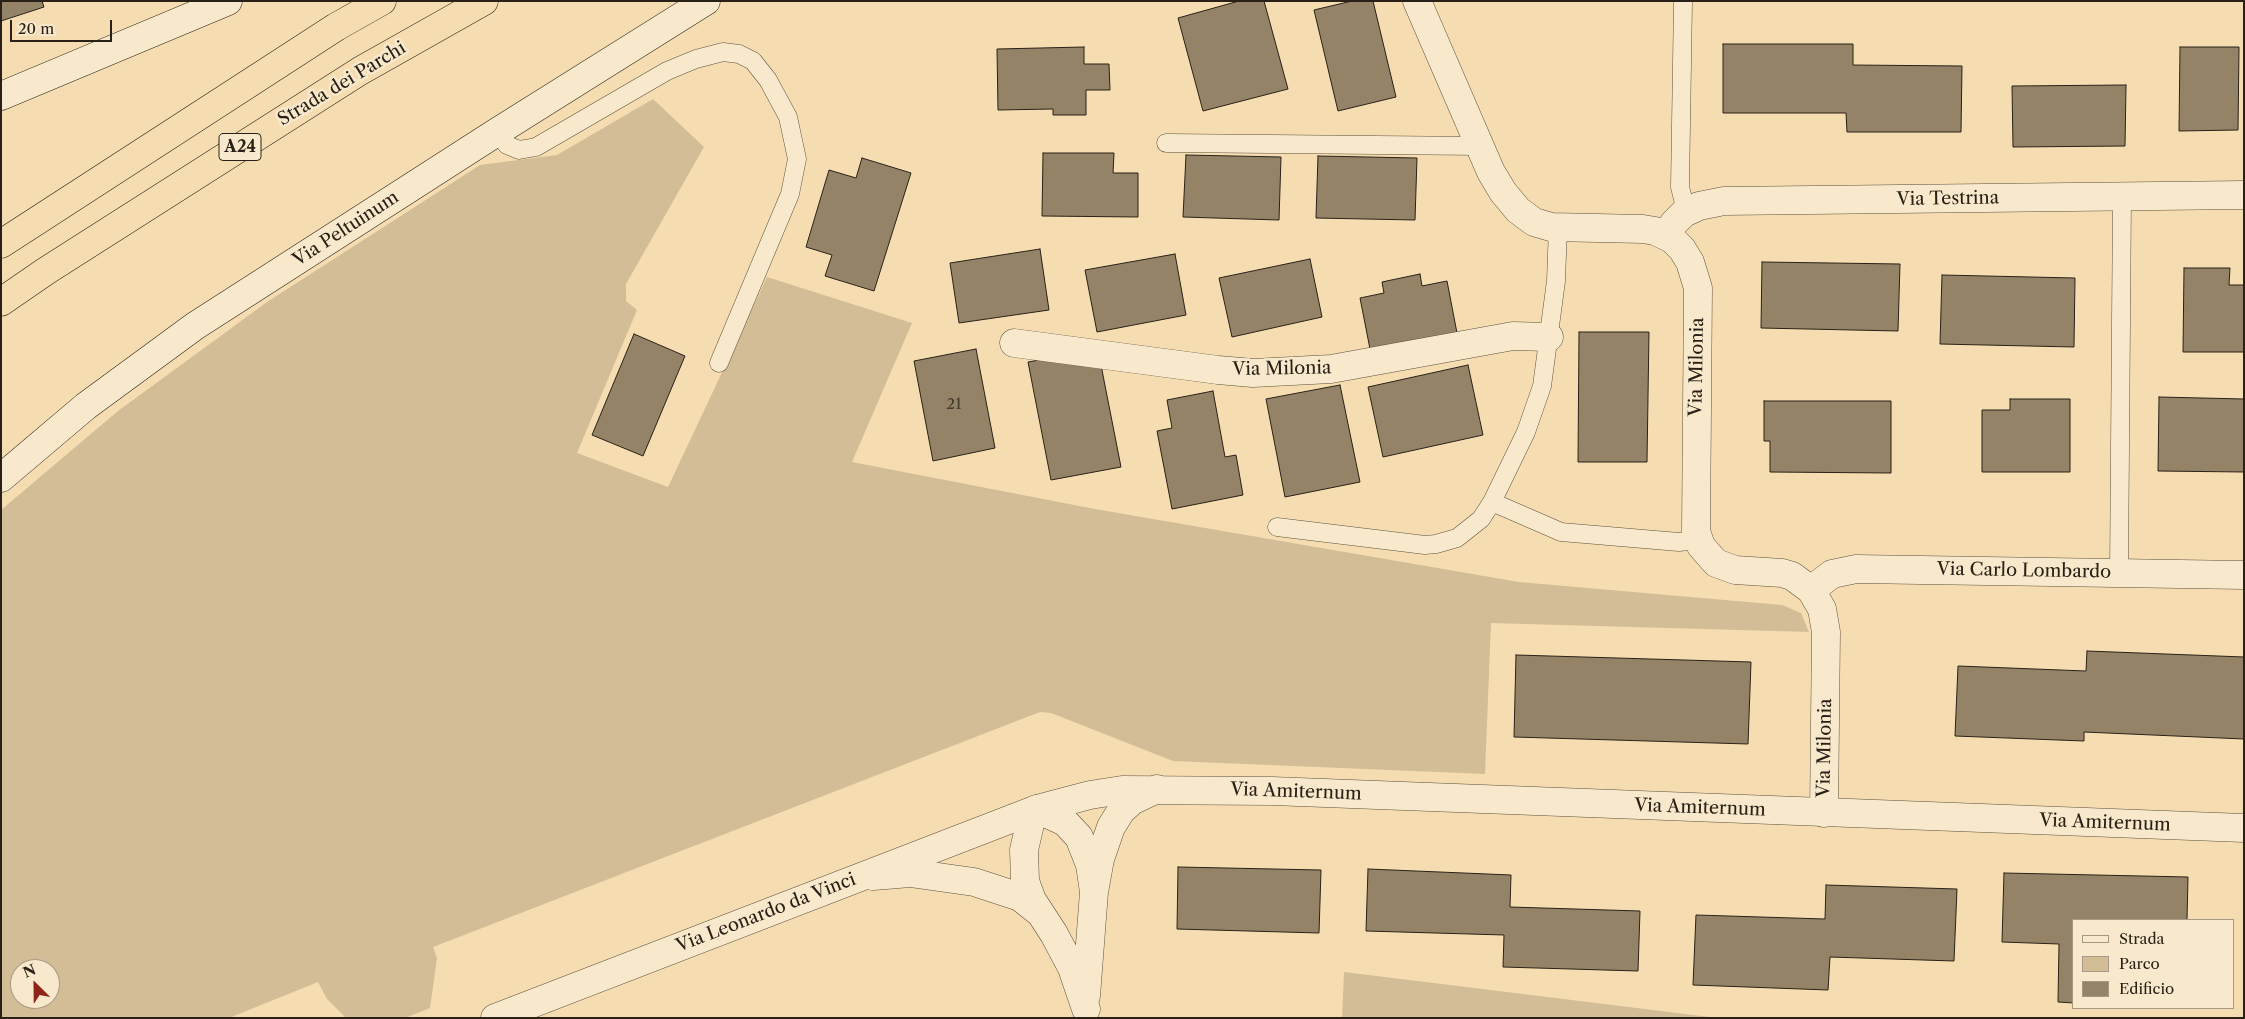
<!DOCTYPE html>
<style>
body{margin:0}
#map{position:relative;width:2245px;height:1019px;overflow:hidden;background:#f6ddb1;font-family:"Libre Caslon Text",serif}
canvas{display:block}
.frame{position:absolute;inset:0;border:2px solid #292117;pointer-events:none}
.legend{position:absolute;left:2072px;top:919px;width:162px;height:90px;box-sizing:border-box;background:#f9e9cc;border:1px solid #a69984;margin:0;padding:6px 9px;list-style:none;font-size:15px;color:#292117}
.legend li{display:flex;align-items:center;gap:10px;height:25px}
.legend b{width:25px;border:1px solid #a69984}
.north{position:absolute;left:10px;top:959px;width:50px;height:50px;box-sizing:border-box;background:#f9e9cc;border:1px solid #a69984;border-radius:50%;rotate:337deg;font-size:14px;font-weight:700;line-height:20px;text-align:center;color:#292117}
.north::after{content:'';display:block;margin:auto;width:18px;height:22px;background:#8f2418;clip-path:polygon(50% 0,100% 100%,50% 72%,0 100%)}
.scale{position:absolute;left:10px;top:20px;width:102px;height:22px;box-sizing:border-box;border:2px solid #292117;border-top:0;padding-left:6px;font-size:15px;line-height:18px;white-space:nowrap;color:#292117;-webkit-text-stroke:4px #f9e9cc;paint-order:stroke}
</style>
<div id="map">
<canvas width="2245" height="1019"></canvas>
<div class="frame"></div>
<ul class="legend">
<li><b style="height:6px;background:#f9e9cc"></b>Strada</li>
<li><b style="height:14px;background:#d3bd97"></b>Parco</li>
<li><b style="height:14px;background:#948367"></b>Edificio</li>
</ul>
<div class="north">N</div>
<div class="scale">20 m</div>
</div>
<script>
const context = document.querySelector('canvas').getContext('2d');
context.lineJoin = 'round';
function fillPath(path, color) {
  context.fillStyle = color;
  context.fill(path, 'evenodd');
}
function shape(rows) {
  const path = new Path2D();
  for (const r of rows) {
    path.moveTo(r[0], r[1]);
    for (let i = 2; i < r.length; i += 2) path.lineTo(r[i], r[i + 1]);
  }
  return path;
}
function strokePath(path, color, width, dash) {
  context.strokeStyle = color;
  context.lineWidth = width;
  context.lineCap = dash ? 'butt' : 'round';
  context.setLineDash(dash || []);
  context.stroke(path);
}
function label(font, color, halo, rows, align = 'center') {
  context.font = font + ' "Libre Caslon Text",serif';
  context.lineWidth = 5;
  context.setLineDash([]);
  context.textBaseline = 'middle';
  context.strokeStyle = halo;
  context.fillStyle = color;
  for (const [text, x, y, turn = 0] of rows) {
    context.save();
    context.translate(x, y);
    context.rotate((+turn || 0) * Math.PI / 180);
    context.textAlign = isNaN(turn) ? turn : align;
    if (halo) context.strokeText(text, 0, 0);
    context.fillText(text, 0, 0);
    context.restore();
  }
}
const green = shape([
 [653,99,704,147,626,284,626,301,637,310,577,453,668,487,767,277,912,323,852,462,1095,509,1519,582,1782,605,1801,613,1809,632,1491,623,1485,774,1173,761,1051,713,1040,712,433,947,437,958,430,1008,405,1018,346,1018,327,999,318,982,229,1018,1,1018,1,510,118,411,267,302,480,165,557,155],
 [20,969,50,969,50,999,20,999],
 [1344,972,1718,1018,1342,1018]
]);
const building = shape([
 [1,1,42,1,44,7,1,21,1,1],
 [1239,1,1264,1,1288,89,1203,111,1178,18,1239,1],
 [1352,1,1373,1,1396,97,1338,111,1314,10,1352,1],
 [1723,44,1853,44,1853,65,1962,66,1961,132,1847,132,1846,113,1723,113,1723,44],
 [1084,47,1084,64,1109,64,1110,90,1086,90,1086,115,1053,115,1053,109,998,110,997,49,1084,47],
 [2180,47,2239,47,2238,130,2179,131,2180,47],
 [2126,85,2125,146,2013,147,2012,86,2126,85],
 [1043,153,1114,153,1113,173,1138,173,1138,217,1042,216,1043,153],
 [1186,155,1281,157,1279,220,1183,217,1186,155],
 [1318,156,1417,158,1415,220,1316,218,1318,156],
 [862,158,911,173,874,291,825,276,832,255,806,247,829,170,856,178,862,158],
 [1040,249,1049,310,959,323,950,263,1040,249],
 [1175,254,1186,315,1097,332,1085,270,1175,254],
 [1310,259,1322,317,1232,337,1219,278,1310,259],
 [1762,262,1900,264,1898,331,1761,328,1762,262],
 [2184,268,2230,268,2229,285,2244,285,2244,352,2183,352,2184,268],
 [1420,274,1422,286,1447,281,1457,333,1370,349,1360,298,1384,293,1382,282,1420,274],
 [1942,275,2075,278,2074,347,1940,344,1942,275],
 [1579,332,1649,332,1647,462,1578,462,1579,332],
 [634,334,685,356,643,456,592,435,634,334],
 [976,349,995,448,933,461,914,361,976,349],
 [1073,354,1100,360,1121,467,1051,480,1028,362,1073,354],
 [1468,365,1483,435,1383,457,1368,387,1468,365],
 [1340,385,1360,482,1285,497,1266,399,1340,385],
 [1213,391,1225,457,1236,455,1243,495,1172,509,1157,431,1172,428,1167,400,1213,391],
 [2159,397,2244,399,2244,472,2158,471,2159,397],
 [2010,399,2070,399,2070,472,1982,472,1982,410,2010,410,2010,399],
 [1764,401,1891,401,1891,473,1770,472,1770,441,1764,441,1764,401],
 [2087,651,2244,657,2244,739,2084,732,2084,741,1955,736,1958,666,2086,671,2087,651],
 [1516,655,1751,662,1748,744,1514,737,1516,655],
 [1178,867,1321,870,1319,933,1177,929,1178,867],
 [1368,869,1511,875,1510,907,1640,911,1638,971,1503,967,1504,935,1366,931,1368,869],
 [2004,873,2188,877,2187,920,2074,920,2074,1003,2058,1002,2059,944,2002,942,2004,873],
 [1826,885,1957,889,1954,961,1830,957,1828,990,1693,985,1696,915,1825,919,1826,885]
]);
const service = shape([
 [1683,1,1680,187,1683,199,1688,211],
 [497,132,507,145,519,150,536,147,667,71,696,59,723,52,739,54,753,61,768,80,788,117,797,159,790,194,719,363],
 [1166,143,1480,146],
 [1492,502,1561,532,1679,542,1698,540],
 [1277,527,1425,545,1436,544,1457,538,1481,519,1492,502,1526,432,1542,386,1556,281,1558,227],
 [2119,572,2122,197]
]);
const minor = shape([
 [1417,1,1491,172,1503,192,1518,210,1534,222,1551,227,1643,229,1655,231,1672,239,1682,249,1690,262,1698,288,1696,531,1701,546,1716,563,1735,570,1782,573,1792,576,1811,590,1822,609,1826,632,1824,813],
 [1666,235,1674,223,1684,213,1699,206,1724,201,2244,195],
 [1014,343,1218,370,1253,373,1331,369,1513,336,1549,337],
 [1811,590,1832,574,1856,569,2244,575],
 [873,876,910,873,974,882,1020,897,1039,912],
 [1086,996,1094,892,1100,859,1111,827,1121,811,1132,801,1157,789],
 [1086,1009,1072,968,1054,934,1032,900,1025,881,1024,850,1030,824,1037,809,1065,822,1079,837,1090,865,1094,892]
]);
const tertiary = shape([
 [495,1018,1037,809,1090,795,1122,790,1272,791,2244,828]
]);
const secondary = shape([
 [1,96,228,1],
 [1,478,86,406,195,326,497,132,706,1]
]);
const motorway = shape([
 [1,244,336,27,382,1],
 [1,302,46,271,360,71,484,1]
]);
const numberNames = [
 ["21",954,405]
];
const shields = [
 [240,147,42]
];
const shieldNames = [
 ["A24",240,147]
];
const streetNames = [
 ["Strada dei Parchi",342,84,-31],
 ["Via Testrina",1948,199,-1],
 ["Via Peltuinum",346,229,-33],
 ["Via Milonia",1697,367,-89],
 ["Via Milonia",1282,369,-1],
 ["Via Carlo Lombardo",2024,571,1],
 ["Via Milonia",1825,748,-89],
 ["Via Amiternum",1296,792,2],
 ["Via Amiternum",1700,808,2],
 ["Via Amiternum",2105,823,2],
 ["Via Leonardo da Vinci",766,913,-21]
];
fillPath(green, '#d3bd97');
fillPath(building, '#948367');
strokePath(building, '#292117', 1);
strokePath(service, '#5c503e', 19);
strokePath(minor, '#5c503e', 29);
strokePath(tertiary, '#5c503e', 29);
strokePath(secondary, '#292117', 29);
strokePath(motorway, '#292117', 29);
strokePath(service, '#f9e9cc', 18);
strokePath(minor, '#f9e9cc', 28);
strokePath(tertiary, '#f9e9cc', 28);
strokePath(secondary, '#f9e9cc', 28);
strokePath(motorway, '#f6ddb1', 28);
label('15px', '#443a2b', null, numberNames);
for (const [x, y, w] of shields) {
  const box = new Path2D();
  box.roundRect(x - w / 2, y - 13.5, w, 27, 4);
  context.fillStyle = '#f9e9cc';
  context.fill(box);
  strokePath(box, '#292117', 1);
}
label('bold 16px', '#292117', null, shieldNames);
label('18px', '#292117', '#f9e9cc', streetNames);
</script>
